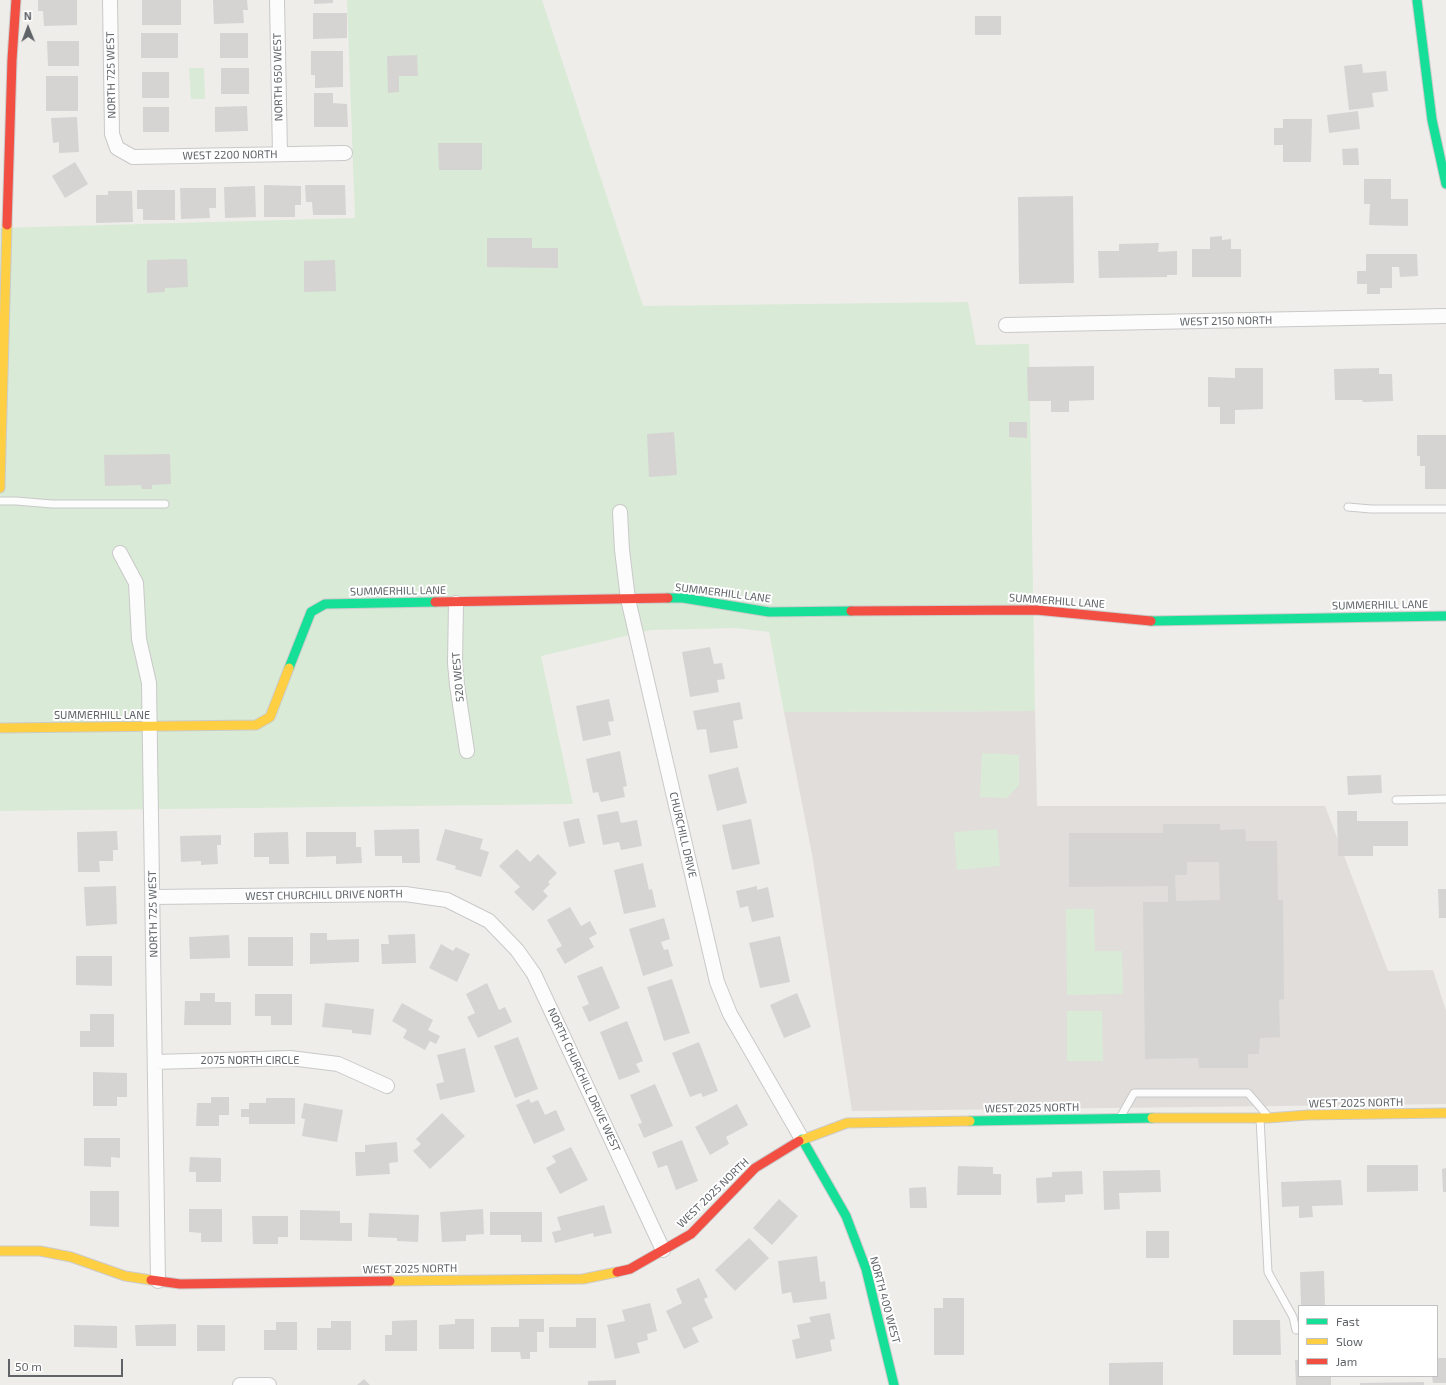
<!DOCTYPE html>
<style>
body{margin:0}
#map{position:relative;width:1446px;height:1385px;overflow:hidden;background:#eeedea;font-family:"Exo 2",sans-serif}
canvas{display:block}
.legend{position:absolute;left:1298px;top:1305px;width:140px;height:72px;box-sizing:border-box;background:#fff;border:1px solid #bfc1c2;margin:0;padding:5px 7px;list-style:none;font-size:12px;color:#5f6367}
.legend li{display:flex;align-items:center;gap:8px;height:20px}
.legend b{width:20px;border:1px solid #bfc1c2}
.north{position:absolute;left:8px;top:8px;width:40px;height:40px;-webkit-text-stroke:3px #fff;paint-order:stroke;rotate:359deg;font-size:11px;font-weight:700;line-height:16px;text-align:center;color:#5f6367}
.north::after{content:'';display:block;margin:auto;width:14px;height:18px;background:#5f6367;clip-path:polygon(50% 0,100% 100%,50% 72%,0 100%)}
.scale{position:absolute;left:8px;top:1359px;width:115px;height:18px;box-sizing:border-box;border:2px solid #5f6367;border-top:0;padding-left:5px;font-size:12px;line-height:14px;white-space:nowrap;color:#5f6367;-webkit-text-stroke:3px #fff;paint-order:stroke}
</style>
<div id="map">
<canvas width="1446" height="1385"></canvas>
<ul class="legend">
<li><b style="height:5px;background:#16e098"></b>Fast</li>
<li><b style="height:5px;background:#ffcf43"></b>Slow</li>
<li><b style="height:5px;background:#f24e42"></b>Jam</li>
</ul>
<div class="north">N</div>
<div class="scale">50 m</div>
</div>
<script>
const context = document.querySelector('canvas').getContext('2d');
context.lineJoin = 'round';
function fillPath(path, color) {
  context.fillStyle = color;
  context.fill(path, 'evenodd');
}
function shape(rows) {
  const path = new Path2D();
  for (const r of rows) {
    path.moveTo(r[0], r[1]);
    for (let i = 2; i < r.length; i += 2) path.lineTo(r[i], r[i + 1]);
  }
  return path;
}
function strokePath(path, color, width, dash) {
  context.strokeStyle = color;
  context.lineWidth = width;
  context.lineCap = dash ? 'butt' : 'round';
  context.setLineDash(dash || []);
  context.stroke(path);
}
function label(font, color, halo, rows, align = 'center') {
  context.font = font + ' "Exo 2",sans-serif';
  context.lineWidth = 4;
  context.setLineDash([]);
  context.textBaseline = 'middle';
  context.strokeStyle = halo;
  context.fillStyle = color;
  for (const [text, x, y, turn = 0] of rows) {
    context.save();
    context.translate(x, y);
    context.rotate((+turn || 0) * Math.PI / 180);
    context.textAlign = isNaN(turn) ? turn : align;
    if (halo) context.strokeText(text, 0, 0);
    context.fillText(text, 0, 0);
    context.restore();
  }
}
const education = shape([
 [1035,711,1037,806,1325,806,1388,971,1433,970,1446,1011,1446,1104,852,1111,812,854,784,712]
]);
const green = shape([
 [347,0,542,0,643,306,968,302,976,345,1029,344,1035,711,784,712,769,632,736,628,651,630,541,656,573,804,0,811,0,228,355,218],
 [189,68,204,68,205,99,191,99],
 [982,753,1019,755,1019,785,1007,798,980,797],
 [997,829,1000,866,957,870,954,832],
 [1066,909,1094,909,1095,951,1122,951,1123,994,1067,995],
 [1102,1011,1103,1061,1067,1061,1067,1011]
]);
const building = shape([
 [38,0,77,0,77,25,44,26,43,11,38,11],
 [142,0,181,0,181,25,142,25],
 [213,0,247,0,248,10,243,10,244,23,214,24],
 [314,0,333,0,333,3,314,4],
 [313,13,347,13,347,38,313,39],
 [975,16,1001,16,1001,35,975,35],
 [141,33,178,33,178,58,141,58],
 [220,33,248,33,248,58,220,58],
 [47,41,79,41,79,66,48,66],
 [311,51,343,51,343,87,315,88,315,75,311,75],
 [417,55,418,76,399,76,399,92,388,93,387,56],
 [1362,64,1363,73,1386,71,1388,91,1372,93,1374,107,1349,110,1344,66],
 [221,68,249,68,249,94,221,94],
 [142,72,169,72,169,98,142,98],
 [46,76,78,76,78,111,46,111],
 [314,93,333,93,333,103,347,104,348,127,314,127],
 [247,106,248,131,215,132,215,107],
 [143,107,169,107,169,132,143,132],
 [1358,111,1360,129,1329,133,1327,115],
 [77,117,79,152,59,153,59,142,53,143,51,118],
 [1283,119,1312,119,1311,162,1283,162,1283,145,1274,145,1274,128,1283,128],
 [438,143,482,143,482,170,439,170],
 [1358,148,1359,165,1343,165,1342,149],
 [75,162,88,184,65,198,52,176],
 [1364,179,1391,179,1391,199,1408,199,1408,226,1369,225,1370,204,1364,204],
 [264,185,301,186,301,205,295,205,295,217,264,217],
 [305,185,345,185,346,215,313,215,312,202,306,202],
 [255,186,256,217,225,218,224,187],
 [180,188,216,188,216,208,209,208,210,218,181,219],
 [137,190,175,190,175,220,143,220,143,209,137,209],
 [108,191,132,191,133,222,96,223,96,195,108,195],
 [1073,196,1074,283,1019,284,1018,197],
 [1222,236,1222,240,1231,239,1231,249,1241,249,1241,277,1192,277,1192,249,1210,249,1210,237],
 [487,238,532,238,532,248,558,248,558,268,487,267],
 [1159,243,1158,252,1177,251,1177,275,1167,275,1167,277,1099,278,1098,251,1119,251,1119,244],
 [1366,254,1417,254,1418,276,1400,277,1399,267,1392,267,1392,288,1380,288,1380,294,1367,294,1367,284,1357,284,1357,271,1366,271],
 [187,259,188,287,165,288,165,292,147,293,147,260],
 [335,260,336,291,304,292,304,261],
 [1094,366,1094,400,1069,401,1069,412,1051,412,1051,401,1028,401,1027,367],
 [1235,368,1263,368,1263,409,1235,410,1235,424,1220,424,1220,407,1208,407,1208,377,1235,378],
 [1379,368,1379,374,1392,374,1393,401,1363,402,1362,400,1335,400,1334,369],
 [1009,422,1027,422,1027,438,1009,437],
 [674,432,677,475,649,477,647,434],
 [1417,435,1446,435,1446,489,1425,489,1425,466,1420,466,1420,456,1417,456],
 [170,454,171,484,152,485,152,489,142,489,141,485,105,486,104,455],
 [710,647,714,664,722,663,725,679,717,680,719,692,690,697,682,652],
 [609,699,614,721,608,722,611,735,583,741,576,706],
 [740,702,743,719,733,721,738,748,710,753,706,729,697,730,693,711],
 [620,751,627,786,623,787,625,797,601,802,598,792,593,793,586,759],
 [738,767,747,803,717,811,708,775],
 [1381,775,1382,793,1348,795,1347,776],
 [618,811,621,823,637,820,642,846,621,850,619,842,603,845,597,815],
 [1337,811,1357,811,1357,821,1408,821,1408,846,1373,846,1373,856,1338,856],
 [579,818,585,843,569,847,563,822],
 [751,819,760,864,732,870,722,825],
 [1163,824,1220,824,1220,830,1245,829,1246,841,1277,841,1278,900,1283,900,1284,999,1279,1000,1280,1037,1260,1038,1259,1054,1248,1054,1248,1068,1199,1068,1198,1058,1145,1059,1143,902,1168,902,1168,886,1069,887,1069,833,1163,833],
 [1187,862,1219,862,1220,900,1176,901,1175,875,1187,875],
 [419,829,420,863,402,863,402,856,375,856,374,830],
 [445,829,483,839,480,849,489,852,481,877,455,869,456,866,436,860],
 [117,831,118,850,113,850,113,861,99,861,100,872,78,872,77,832],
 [288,832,289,864,269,864,269,857,254,857,254,833],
 [306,832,356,832,356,847,361,847,362,863,336,864,336,856,306,857],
 [221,835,221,845,217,845,218,864,201,865,201,861,181,862,180,836],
 [517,849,530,862,538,854,557,873,548,882,550,884,543,891,548,896,533,911,514,892,520,887,499,866],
 [643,863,649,890,652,889,656,907,624,914,614,870],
 [116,886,117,924,86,926,84,887],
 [757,886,757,890,768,887,774,917,752,922,748,906,740,908,736,891],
 [1438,889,1446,889,1446,918,1439,918],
 [570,907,581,926,590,921,597,934,589,938,594,947,565,964,556,949,562,946,547,920],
 [664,918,670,939,661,942,664,950,668,949,673,966,643,976,629,929],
 [310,933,327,933,327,940,359,939,359,962,310,964],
 [415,934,416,963,382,964,381,944,389,944,388,935],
 [229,935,230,958,190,959,189,937],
 [780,936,790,982,760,988,749,943],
 [248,937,293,937,293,966,248,966],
 [441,944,453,951,456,947,470,954,457,982,429,968],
 [76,956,112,956,112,986,76,985],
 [602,966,620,1008,589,1022,582,1007,589,1004,577,976],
 [672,979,690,1033,664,1041,647,987],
 [487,983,499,1010,505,1007,512,1022,478,1038,467,1017,475,1013,466,994],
 [200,993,215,993,215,1002,231,1002,231,1025,184,1025,185,1001,200,1001],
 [797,993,811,1027,784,1038,770,1005],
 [255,994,292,994,292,1025,271,1025,271,1016,255,1016],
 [325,1003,374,1009,371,1035,352,1033,352,1030,322,1027],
 [402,1003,433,1020,428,1030,440,1036,436,1044,430,1041,425,1050,403,1038,407,1030,392,1021],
 [90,1014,114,1014,114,1047,80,1047,80,1031,90,1031],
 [627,1021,643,1061,636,1064,640,1072,619,1080,600,1032],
 [518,1037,538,1089,515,1098,494,1046],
 [699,1042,718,1091,703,1097,701,1093,690,1097,672,1053],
 [465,1048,475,1092,440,1100,436,1084,444,1082,437,1055],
 [93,1072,127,1073,127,1097,117,1097,117,1106,93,1106],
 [655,1084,673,1126,644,1138,638,1124,642,1123,630,1095],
 [211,1097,229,1097,229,1115,219,1115,219,1126,196,1126,197,1103,211,1103],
 [266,1098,295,1098,295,1124,249,1124,249,1117,241,1117,241,1109,249,1109,249,1103,266,1103],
 [529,1099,531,1103,538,1100,545,1115,556,1110,565,1130,534,1144,516,1105],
 [304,1103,343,1110,337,1142,302,1136,305,1119,301,1118],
 [737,1104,748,1125,726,1137,729,1144,710,1155,695,1127],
 [442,1113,465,1136,430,1169,413,1151,421,1144,416,1139],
 [84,1138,120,1138,120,1158,111,1157,111,1167,84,1166],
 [682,1140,698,1181,676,1190,667,1165,658,1168,652,1152],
 [397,1142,398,1162,389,1163,390,1174,356,1176,355,1152,365,1152,365,1145],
 [571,1147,588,1180,560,1194,546,1168,556,1162,552,1156],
 [190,1157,221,1158,221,1182,196,1182,196,1172,189,1172],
 [1367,1165,1418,1165,1418,1191,1367,1192],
 [958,1166,993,1167,993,1174,1001,1174,1001,1195,957,1195],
 [1446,1168,1446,1192,1443,1192,1442,1169],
 [1160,1170,1161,1192,1119,1193,1120,1209,1104,1210,1103,1171],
 [1082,1171,1083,1194,1065,1195,1065,1202,1037,1203,1036,1178,1052,1177,1052,1172],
 [1341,1180,1343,1205,1312,1206,1313,1217,1299,1218,1299,1206,1282,1207,1281,1182],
 [926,1187,927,1208,910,1208,909,1188],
 [90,1191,119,1191,119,1227,90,1226],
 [779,1199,798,1216,772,1245,753,1228],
 [604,1205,612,1233,594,1237,593,1233,555,1243,552,1232,561,1230,557,1217],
 [189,1209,222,1209,222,1242,201,1242,201,1233,189,1232],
 [483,1209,484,1234,466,1235,466,1241,442,1242,440,1212],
 [300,1210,340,1211,340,1223,352,1223,352,1241,300,1240],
 [490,1212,542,1212,542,1242,521,1242,521,1235,490,1235],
 [369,1213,419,1215,418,1242,397,1241,397,1238,368,1237],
 [252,1216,288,1216,288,1237,278,1237,278,1244,253,1244],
 [1146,1231,1169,1231,1169,1258,1146,1258],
 [749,1238,769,1258,735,1291,715,1270],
 [817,1256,820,1282,825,1281,827,1299,793,1303,791,1292,782,1294,778,1261],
 [1324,1271,1325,1306,1301,1306,1300,1272],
 [699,1278,708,1297,704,1299,713,1318,692,1328,699,1342,684,1349,666,1311,682,1303,676,1289],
 [943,1298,964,1298,964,1355,934,1355,934,1308,943,1308],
 [650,1303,657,1331,647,1334,648,1340,637,1343,640,1353,615,1359,607,1325,625,1321,622,1310],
 [830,1313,835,1339,830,1340,832,1351,796,1359,792,1340,800,1338,797,1325,811,1322,809,1317],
 [576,1318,596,1318,596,1348,549,1348,549,1327,576,1327],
 [455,1319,474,1319,474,1349,439,1349,439,1325,455,1324],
 [519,1319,544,1319,544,1332,537,1332,537,1352,530,1352,530,1359,521,1359,520,1352,491,1352,491,1327,519,1327],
 [417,1320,417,1351,385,1351,385,1335,392,1335,392,1321],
 [1233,1320,1280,1320,1281,1355,1233,1355],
 [331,1321,351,1321,351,1350,317,1350,317,1328,331,1328],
 [276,1322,297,1322,297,1350,264,1350,264,1330,276,1330],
 [176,1324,176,1346,136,1346,135,1325],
 [74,1325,117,1326,117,1348,74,1347],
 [197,1325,225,1325,225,1351,197,1351],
 [1437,1358,1446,1358,1446,1383,1433,1383,1432,1376,1437,1376],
 [1295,1360,1299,1360,1299,1376,1331,1376,1331,1385,1296,1385],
 [1163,1362,1163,1385,1109,1385,1109,1363],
 [364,1379,370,1385,357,1385],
 [616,1380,616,1385,588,1385,588,1381],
 [1424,1382,1424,1385,1360,1385,1360,1383]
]);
const lane = shape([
 [0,501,16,501,52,504,165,504],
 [1348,507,1371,509,1446,509],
 [1396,800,1446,799],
 [1121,1116,1134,1093,1248,1093,1267,1115],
 [1260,1118,1268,1272,1293,1317,1296,1330]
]);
const street = shape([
 [110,0,112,134,117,148,133,157,345,153],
 [277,0,280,154],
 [1006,325,1446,316],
 [620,512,622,550,628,599,717,982,730,1014,802,1139],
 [120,553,136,583,139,639,149,683,158,1281],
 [456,603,455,663,457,685,467,751],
 [153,897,405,894,447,900,489,921,517,950,534,974,663,1250],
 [155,1062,290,1058,338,1064,387,1086],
 [240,1385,269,1385]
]);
const fast = shape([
 [1417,0,1432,120,1446,184],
 [668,598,683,598,769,612,851,611],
 [1151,621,1446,616],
 [289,668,311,612,325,604,435,602],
 [970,1121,1152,1118],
 [802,1139,846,1216,866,1269,894,1385]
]);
const slow = shape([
 [0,488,7,225],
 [0,728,256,725,270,717,289,668],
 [1152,1118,1268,1118,1308,1115,1446,1113],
 [799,1141,847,1123,970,1121],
 [0,1251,40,1251,71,1257,125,1276,151,1280],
 [390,1281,583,1279,617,1272]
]);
const jam = shape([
 [7,225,12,60,16,0],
 [435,602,668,598],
 [851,611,1036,610,1151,621],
 [617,1272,630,1269,691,1234,755,1168,799,1141],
 [151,1280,180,1284,390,1281]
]);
const streetNames = [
 ["NORTH 725 WEST",111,75,-91],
 ["NORTH 650 WEST",278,77,-91],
 ["WEST 2200 NORTH",230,155,-1],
 ["WEST 2150 NORTH",1226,321,-1],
 ["SUMMERHILL LANE",398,591,-1],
 ["SUMMERHILL LANE",723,593,7],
 ["SUMMERHILL LANE",1057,601,4],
 ["SUMMERHILL LANE",1380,605,-1],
 ["520 WEST",458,677,-95],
 ["SUMMERHILL LANE",102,715],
 ["CHURCHILL DRIVE",683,835,77],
 ["WEST CHURCHILL DRIVE NORTH",324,895,-1],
 ["NORTH 725 WEST",153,914,-91],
 ["2075 NORTH CIRCLE",250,1060],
 ["NORTH CHURCHILL DRIVE WEST",584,1080,65],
 ["WEST 2025 NORTH",1356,1103,-1],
 ["WEST 2025 NORTH",1032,1108,-1],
 ["WEST 2025 NORTH",713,1193,-44],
 ["WEST 2025 NORTH",410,1269,-1],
 ["NORTH 400 WEST",885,1300,75]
];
fillPath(education, '#e0ddda');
fillPath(green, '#d9ead6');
fillPath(building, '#d5d4d3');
strokePath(lane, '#c9c9c9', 9);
strokePath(street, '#c9c9c9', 16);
strokePath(fast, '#cbcbcb', 11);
strokePath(slow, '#cbcbcb', 11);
strokePath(jam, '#cbcbcb', 11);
strokePath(lane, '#fcfcfc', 7);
strokePath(street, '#fcfcfc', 14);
strokePath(fast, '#16e098', 9);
strokePath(slow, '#ffcf43', 9);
strokePath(jam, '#f24e42', 9);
label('11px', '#5f6367', '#fff', streetNames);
</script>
